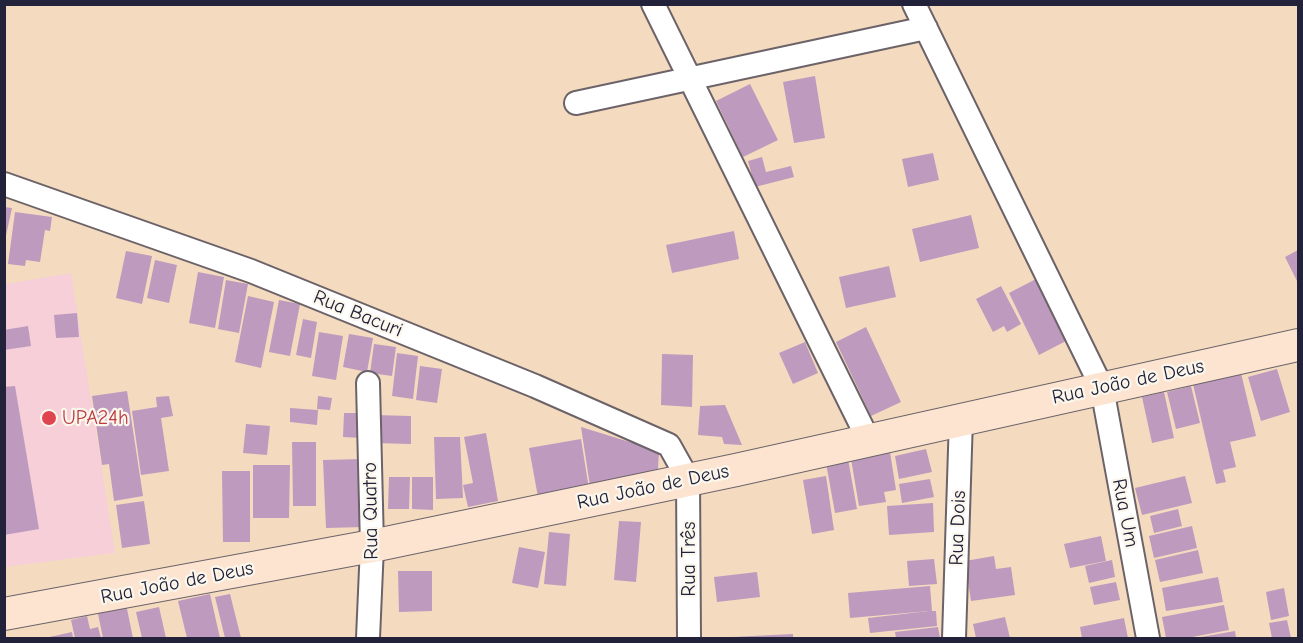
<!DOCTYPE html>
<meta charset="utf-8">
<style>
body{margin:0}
#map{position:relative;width:1303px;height:643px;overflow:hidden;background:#f4dbbf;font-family:"Comic Neue",sans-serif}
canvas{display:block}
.frame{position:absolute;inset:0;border:6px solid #22223b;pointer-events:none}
</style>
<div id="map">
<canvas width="1303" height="643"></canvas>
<div class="frame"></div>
</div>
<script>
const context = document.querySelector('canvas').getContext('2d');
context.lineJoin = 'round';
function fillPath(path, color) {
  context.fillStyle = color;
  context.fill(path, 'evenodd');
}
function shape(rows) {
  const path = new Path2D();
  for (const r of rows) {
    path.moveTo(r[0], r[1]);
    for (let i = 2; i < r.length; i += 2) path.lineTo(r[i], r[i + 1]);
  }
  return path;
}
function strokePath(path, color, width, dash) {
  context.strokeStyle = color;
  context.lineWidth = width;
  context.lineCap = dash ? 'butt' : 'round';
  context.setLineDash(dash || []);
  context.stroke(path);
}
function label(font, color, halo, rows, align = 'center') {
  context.font = font + ' "Comic Neue",sans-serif';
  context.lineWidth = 4.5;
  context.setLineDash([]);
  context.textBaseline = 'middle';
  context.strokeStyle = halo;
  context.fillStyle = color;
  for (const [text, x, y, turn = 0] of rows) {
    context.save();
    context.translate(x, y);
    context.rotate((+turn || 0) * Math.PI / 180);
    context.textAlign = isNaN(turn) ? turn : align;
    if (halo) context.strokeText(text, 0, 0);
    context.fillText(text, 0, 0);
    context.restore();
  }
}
const built = shape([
 [71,273,115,553,5,567,5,284]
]);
const building = shape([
 [815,76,825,138,794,143,783,82],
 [750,84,778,140,743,157,716,101],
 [933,153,939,180,908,187,902,159],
 [762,157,766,172,791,166,794,177,755,187,748,161],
 [4,207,12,208,5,240,4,240],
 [15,212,52,217,50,231,45,230,40,262,26,260,25,266,8,264],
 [971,215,979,248,920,262,912,229],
 [734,231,739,259,672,273,666,245],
 [1298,250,1298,283,1285,257],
 [126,251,152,256,142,304,116,298],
 [155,260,177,265,169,303,147,298],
 [889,266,896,297,846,308,839,277],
 [198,272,224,277,215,328,189,323],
 [1036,279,1066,341,1039,355,1009,293],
 [226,280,248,284,239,333,218,329],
 [1001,286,1021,324,1007,332,1004,326,993,332,976,299],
 [248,296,274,302,261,368,235,362],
 [279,300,300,304,290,356,269,352],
 [77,313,79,337,56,338,54,315],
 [303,319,317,322,311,358,296,355],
 [28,326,31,346,4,350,4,330],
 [866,327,901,402,871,416,836,342],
 [319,332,343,336,336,380,312,376],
 [349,334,373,338,367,372,343,367],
 [805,342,818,373,793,384,779,353],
 [374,344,396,347,392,376,370,373],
 [397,353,418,356,413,399,392,396],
 [662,354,693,355,692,407,661,405],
 [420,366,442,369,437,403,416,400],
 [1277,369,1290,412,1261,421,1248,377],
 [1241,373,1256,436,1230,442,1236,467,1223,470,1226,482,1216,484,1193,384],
 [15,386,39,529,4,535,4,387],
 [1191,386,1200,423,1176,429,1167,392],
 [127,391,143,496,114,501,109,464,102,465,92,396],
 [1164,392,1174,438,1152,443,1142,397],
 [169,396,173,416,161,418,169,471,141,475,132,411,157,407,156,397],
 [318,396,332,398,330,410,317,409],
 [725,405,742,445,724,444,722,437,698,435,700,406],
 [290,408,318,410,317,425,290,422],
 [344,413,365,413,363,438,343,437],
 [374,415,411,416,411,444,373,443],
 [246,424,270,426,267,455,243,453],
 [581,427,659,451,658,469,652,474,590,486],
 [486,433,498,501,468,507,463,485,473,483,464,437],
 [434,437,460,437,463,498,436,499],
 [581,439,589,489,538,497,529,448],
 [292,442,316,442,316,506,293,506],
 [926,449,932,472,899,479,895,456],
 [890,452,896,490,884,492,886,502,859,506,851,459],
 [362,459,364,527,326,528,323,460],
 [848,459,857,509,835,513,826,463],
 [253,465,290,465,289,518,253,518],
 [222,471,250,471,250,542,223,542],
 [826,476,834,530,812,534,803,480],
 [1185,476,1192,503,1142,515,1135,488],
 [389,477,410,477,409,509,388,509],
 [412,477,433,477,433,510,412,509],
 [930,479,934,497,902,503,899,484],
 [144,501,150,544,122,548,116,505],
 [933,503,934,532,889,535,887,506],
 [1178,509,1182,526,1154,533,1150,516],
 [619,521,641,522,636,582,614,580],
 [1192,526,1197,548,1154,558,1149,536],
 [549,532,570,534,566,586,544,584],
 [1101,536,1106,561,1070,568,1064,544],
 [519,547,545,552,538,588,512,583],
 [1198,550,1203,573,1160,582,1155,560],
 [994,556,996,569,1011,567,1015,595,971,601,965,561],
 [934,559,937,584,909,586,907,561],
 [1112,560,1115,577,1089,583,1085,566],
 [398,571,432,571,432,611,399,612],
 [757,572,760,597,717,602,714,577],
 [1218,577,1223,602,1166,611,1162,588],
 [1116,582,1120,600,1094,605,1090,587],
 [930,586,932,611,936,611,937,626,870,633,868,618,929,611,850,618,848,593],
 [1284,588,1289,616,1271,620,1266,592],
 [210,594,220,638,187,638,178,601],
 [230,594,241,638,225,638,215,597],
 [126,604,133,638,103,638,97,609],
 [1224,605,1229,630,1187,638,1166,638,1162,617],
 [159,607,166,638,142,638,136,612],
 [87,616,90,629,98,627,101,638,75,638,71,620],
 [1005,617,1010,638,976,638,973,624],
 [1124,618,1128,638,1082,638,1080,627],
 [1287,620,1291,638,1272,638,1269,623],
 [938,627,940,638,896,638,895,632],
 [1235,631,1236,638,1201,638,1201,637],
 [72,632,73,638,45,638],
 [793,634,793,638,733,638,733,637]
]);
const street = shape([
 [653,4,868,439],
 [914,4,1102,388,1148,638],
 [576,103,926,28],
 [4,184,251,271,535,386,669,445,688,479,689,638],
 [368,638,372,546,368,383],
 [954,638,961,418]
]);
const secondary = shape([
 [4,614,372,546,736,470,1298,345]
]);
const markers = [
 [49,418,8,"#e0444e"]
];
const streetNames = [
 ["Rua Bacuri",358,314,22],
 ["Rua João de Deus",1128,382,-12],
 ["Rua João de Deus",653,487,-12],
 ["Rua Quatro",371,511,-91],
 ["Rua Um",1125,513,79],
 ["Rua Dois",958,528,-88],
 ["Rua Três",689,559,-90],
 ["Rua João de Deus",177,583,-11]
];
const healthNames = [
 ["UPA24h",62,418]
];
fillPath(built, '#f6cfd8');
fillPath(building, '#be9abe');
strokePath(street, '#6c6369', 26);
strokePath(secondary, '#6c6369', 34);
strokePath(street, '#fff', 22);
strokePath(secondary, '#fde4d1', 32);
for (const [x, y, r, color] of markers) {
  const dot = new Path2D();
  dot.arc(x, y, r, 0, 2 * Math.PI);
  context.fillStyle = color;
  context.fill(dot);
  strokePath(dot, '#fbf7ec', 2);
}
label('20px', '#22223b', '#fbf7ec', streetNames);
label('20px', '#be3a42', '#fbf7ec', healthNames, 'left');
</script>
